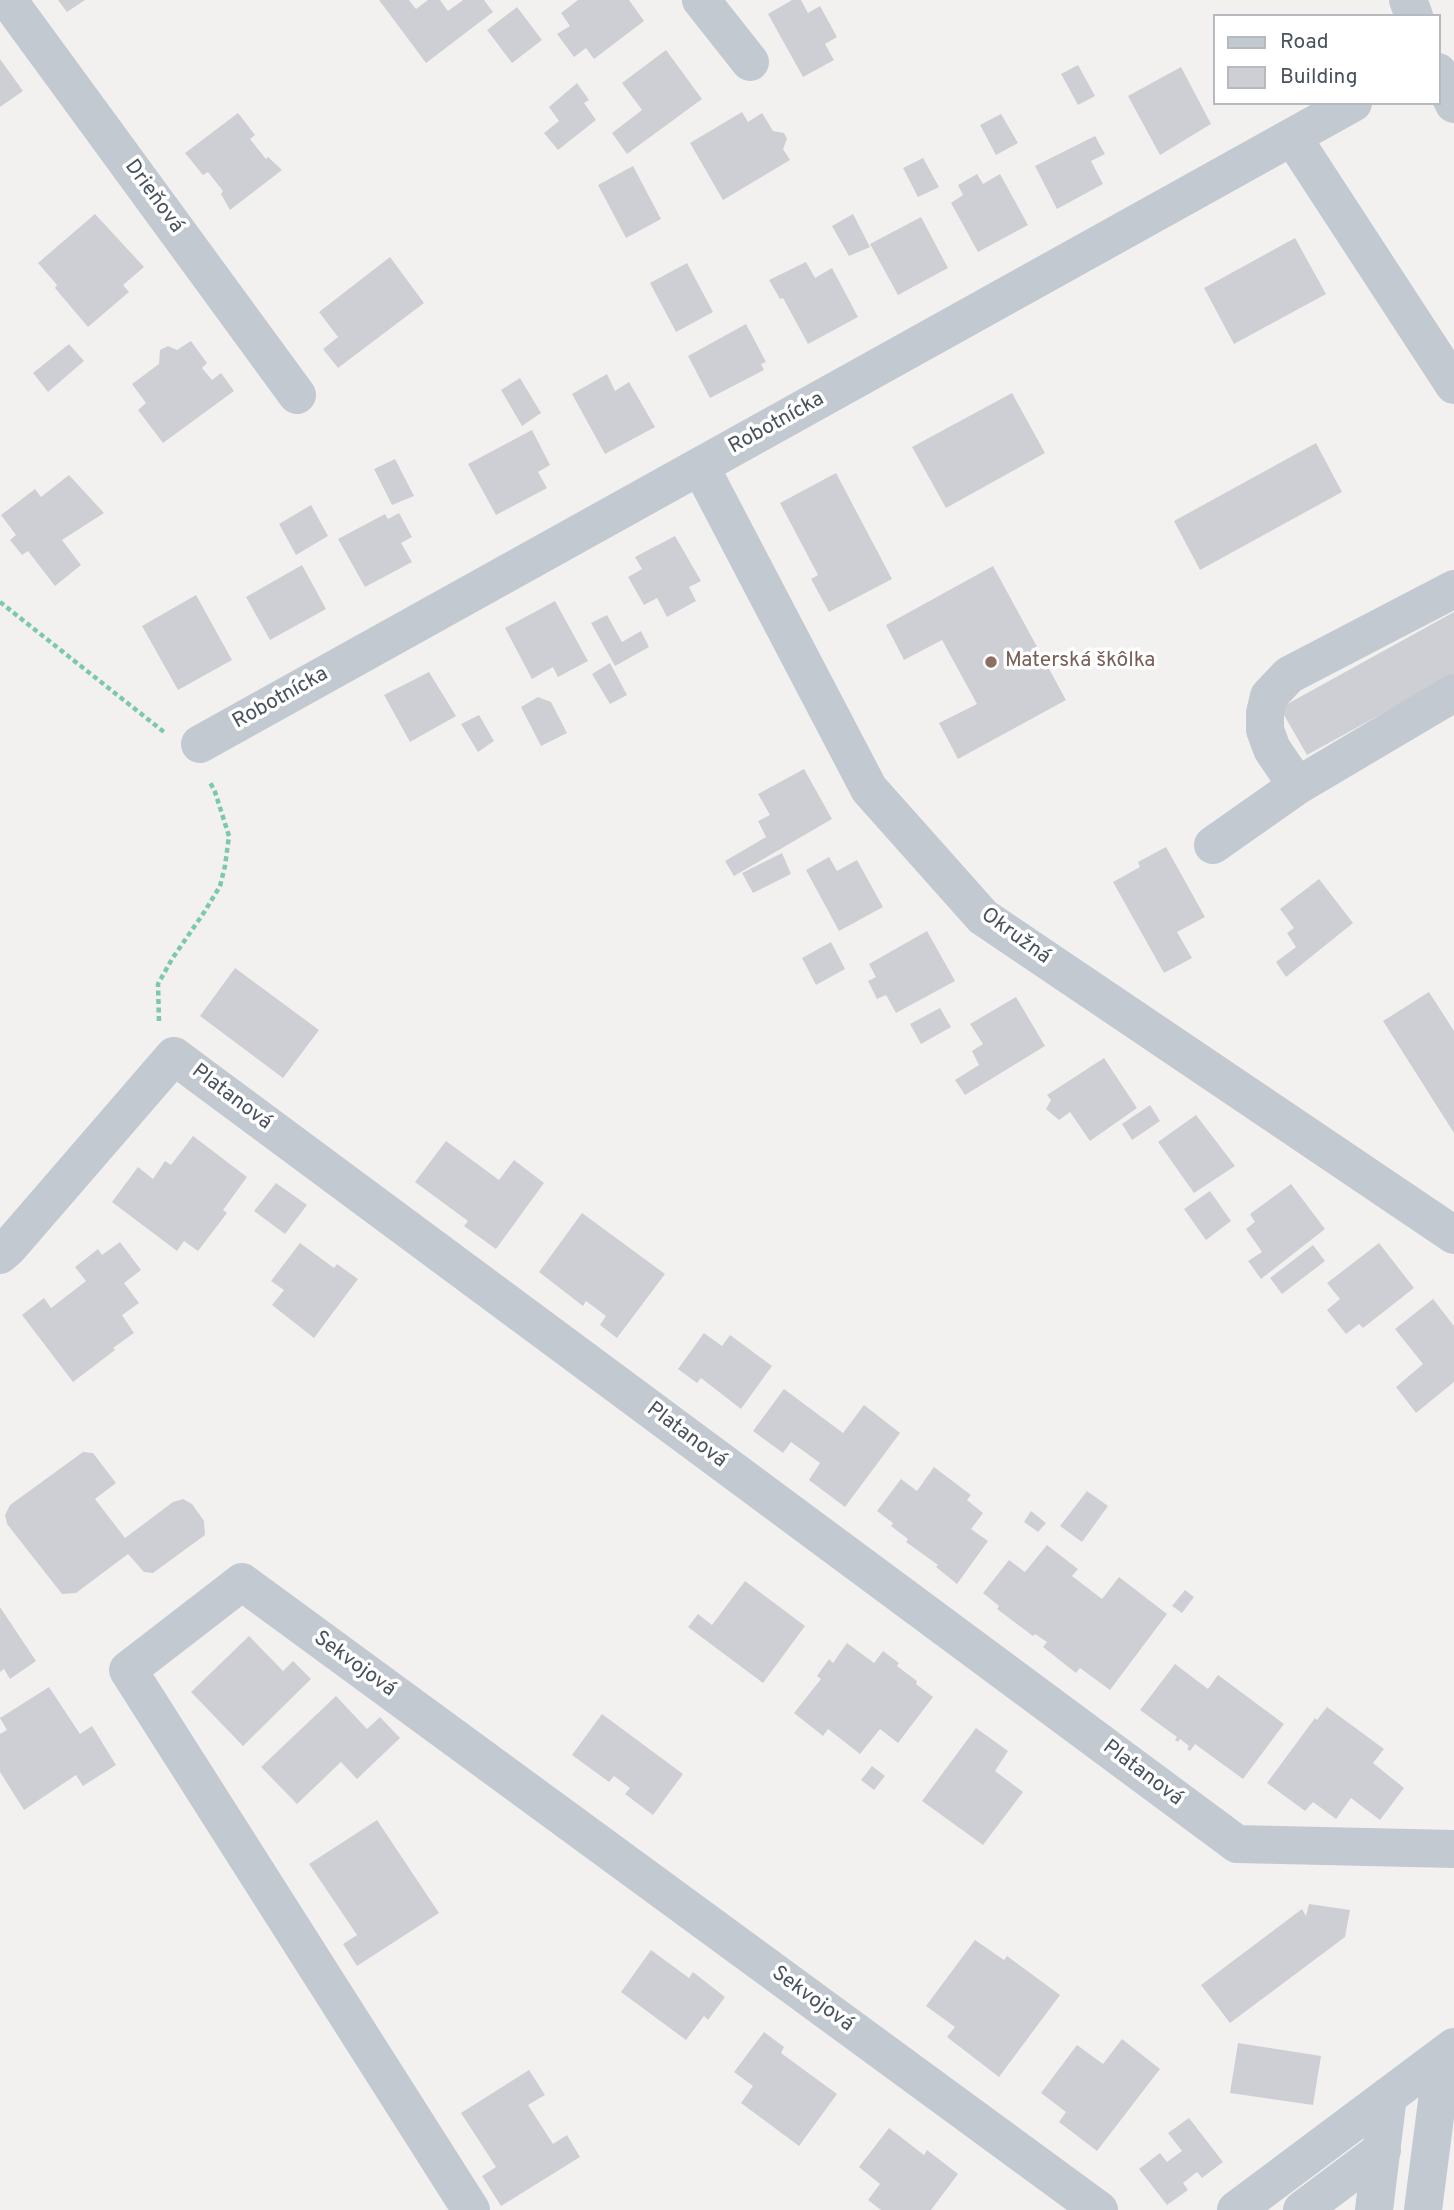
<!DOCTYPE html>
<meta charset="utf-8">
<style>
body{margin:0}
#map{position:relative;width:1454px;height:2210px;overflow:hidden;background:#f3f1f0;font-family:Overpass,sans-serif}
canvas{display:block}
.legend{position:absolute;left:1213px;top:14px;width:228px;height:91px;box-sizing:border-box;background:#fff;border:2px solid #b6babe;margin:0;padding:9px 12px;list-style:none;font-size:21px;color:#49525d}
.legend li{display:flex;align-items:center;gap:14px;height:35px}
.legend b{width:35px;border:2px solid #b6babe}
</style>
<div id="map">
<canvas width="1454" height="2210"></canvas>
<ul class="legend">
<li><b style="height:9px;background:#c2c9d1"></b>Road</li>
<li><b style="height:19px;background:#cecfd4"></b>Building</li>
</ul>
</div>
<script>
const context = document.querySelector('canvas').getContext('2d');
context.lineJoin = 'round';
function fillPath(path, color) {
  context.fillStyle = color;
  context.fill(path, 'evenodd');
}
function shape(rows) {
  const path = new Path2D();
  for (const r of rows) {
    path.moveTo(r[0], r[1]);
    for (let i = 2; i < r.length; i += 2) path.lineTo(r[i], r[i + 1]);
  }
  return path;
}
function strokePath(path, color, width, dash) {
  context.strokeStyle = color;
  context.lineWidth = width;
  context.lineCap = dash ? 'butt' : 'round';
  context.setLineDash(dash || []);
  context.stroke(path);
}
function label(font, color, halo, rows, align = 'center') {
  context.font = font + ' Overpass,sans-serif';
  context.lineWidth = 7;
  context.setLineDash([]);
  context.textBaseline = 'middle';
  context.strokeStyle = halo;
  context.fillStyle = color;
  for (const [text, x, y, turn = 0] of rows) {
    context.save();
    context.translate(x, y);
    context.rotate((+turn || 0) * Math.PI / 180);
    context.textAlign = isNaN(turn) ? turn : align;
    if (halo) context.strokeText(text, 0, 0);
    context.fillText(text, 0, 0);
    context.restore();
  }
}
const building = shape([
 [58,0,85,0,67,12],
 [379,0,409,0,416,9,428,0,440,0,448,11,463,0,484,0,493,12,426,63],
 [578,0,629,0,644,21,594,59,586,48,574,57,557,34,570,26,561,13],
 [792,0,801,0,808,13,820,6,837,37,825,44,834,60,803,77,768,14],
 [517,7,542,40,512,63,487,30],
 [666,50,702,99,627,154,612,133,642,110,622,83],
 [0,59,23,91,0,107],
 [1078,65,1095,96,1078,105,1061,74],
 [1181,67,1211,124,1160,155,1128,96],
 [577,83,589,100,584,103,596,120,558,150,544,133,559,121,549,107],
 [742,112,748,122,762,113,773,131,784,133,787,139,783,149,790,160,723,200,690,143],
 [238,113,255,135,250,139,266,159,268,157,282,170,230,210,221,194,223,191,208,172,203,175,185,153],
 [1001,114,1018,143,996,155,980,125],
 [1095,136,1105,154,1091,161,1103,184,1057,209,1035,166],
 [923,158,939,187,918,197,903,168],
 [633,166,661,219,626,238,598,185],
 [977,174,983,184,1000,174,1028,225,978,252,951,203,963,195,958,185],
 [95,214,144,267,123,285,129,292,88,327,55,288,57,285,38,263],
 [853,214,870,247,849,256,832,226],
 [921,217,948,268,898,295,870,244],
 [1295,238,1326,294,1234,344,1204,288],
 [390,257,424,303,338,368,323,349,338,337,319,312],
 [806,262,815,278,832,268,858,317,808,344,783,298,780,299,769,280],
 [687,263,713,312,676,332,650,283],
 [746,324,766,362,761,364,764,370,710,398,688,356],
 [191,341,207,363,202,368,212,380,221,373,234,391,163,443,138,410,146,403,132,384,159,364,160,350,168,346,177,350],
 [69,344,84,361,48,392,33,373],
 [607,374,615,391,629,382,655,427,605,454,572,394],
 [520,378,541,413,522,426,501,390],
 [1012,393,1045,453,946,508,912,447],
 [532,430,550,465,538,472,547,488,496,515,468,464],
 [1316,443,1342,492,1200,570,1174,521],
 [395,459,414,496,392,505,374,469],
 [836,473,892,579,829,612,811,579,818,575,780,503],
 [69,475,104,513,62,540,81,565,55,586,28,551,22,555,10,540,16,535,1,515,35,489,41,497],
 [311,505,328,536,296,555,279,524],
 [399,513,412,537,401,543,412,562,365,587,338,539,385,514,388,519],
 [675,536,701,581,689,587,696,601,667,617,657,598,644,605,628,577,642,569,635,557],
 [302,565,326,609,270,640,246,597],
 [993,566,1066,700,958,759,939,723,977,704,942,640,904,660,886,625],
 [196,595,232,660,178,690,142,626],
 [555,601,588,661,558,677,553,667,532,679,505,628],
 [1454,612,1454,674,1307,755,1280,708],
 [607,615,622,642,641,631,649,647,615,666,591,623],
 [610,663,627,695,610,704,592,674],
 [429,672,456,716,410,742,384,695],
 [538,697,551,702,567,733,541,746,521,707],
 [479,715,494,741,478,752,461,724],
 [804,769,832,819,734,876,725,861,766,837,758,821,770,815,758,794],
 [1166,847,1205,917,1177,932,1192,958,1164,973,1113,882,1140,867,1138,862],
 [782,853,791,874,753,893,742,873],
 [829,857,837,871,857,860,883,907,839,931,806,870],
 [1319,879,1353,923,1286,977,1276,962,1296,947,1287,933,1294,928,1280,909],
 [927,931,955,981,896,1013,886,995,877,999,868,981,876,977,869,964],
 [831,942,845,969,816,985,802,958],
 [235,968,319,1030,283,1078,200,1016],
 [1429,992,1454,1031,1454,1133,1383,1021],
 [1016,997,1045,1046,965,1095,955,1080,979,1065,972,1051,983,1044,970,1024],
 [940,1008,951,1027,921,1044,910,1024],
 [1104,1058,1137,1108,1090,1141,1070,1112,1059,1120,1046,1109,1051,1100,1047,1095],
 [1150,1105,1160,1121,1132,1140,1122,1124],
 [1196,1115,1235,1166,1194,1193,1158,1142],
 [193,1136,247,1177,223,1210,227,1213,198,1251,184,1241,177,1251,112,1202,138,1167,153,1179,165,1161,171,1165],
 [446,1141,499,1180,514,1160,544,1183,496,1249,464,1226,468,1221,415,1182],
 [276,1183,307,1205,285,1234,254,1211],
 [1291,1184,1325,1229,1261,1279,1248,1261,1262,1252,1246,1229,1255,1222,1250,1214],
 [1210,1191,1231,1221,1206,1240,1184,1209],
 [582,1213,665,1274,617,1338,600,1325,606,1316,586,1301,583,1306,539,1272],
 [120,1242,141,1270,124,1283,139,1303,122,1315,134,1333,113,1348,115,1350,73,1382,22,1315,44,1298,51,1308,86,1281,75,1267,98,1249,102,1255],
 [300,1243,334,1268,337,1264,358,1279,314,1338,272,1305,284,1290,271,1281],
 [1379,1243,1414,1288,1363,1328,1359,1324,1346,1334,1327,1310,1340,1299,1327,1283],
 [1313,1245,1325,1261,1282,1294,1270,1278],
 [1433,1299,1454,1326,1454,1382,1416,1413,1396,1387,1423,1364,1395,1329],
 [704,1333,722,1346,730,1335,772,1366,741,1409,701,1378,697,1383,678,1369],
 [784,1389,843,1433,864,1405,900,1433,845,1507,809,1480,820,1463,791,1442,783,1453,753,1431],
 [83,1452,93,1453,116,1483,95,1499,125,1538,173,1502,183,1499,192,1504,204,1521,205,1535,153,1573,144,1572,128,1554,76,1593,62,1594,7,1524,5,1515,10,1505],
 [934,1467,971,1495,967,1500,983,1513,971,1529,988,1541,957,1584,936,1567,938,1565,906,1542,908,1539,891,1526,893,1523,877,1511,901,1479,917,1491],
 [1087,1491,1108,1506,1082,1542,1060,1526],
 [1031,1511,1046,1523,1038,1532,1024,1522],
 [1047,1545,1078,1569,1072,1576,1102,1599,1119,1577,1167,1614,1110,1690,1080,1668,1076,1673,1043,1647,1047,1642,1035,1634,1033,1636,997,1609,999,1606,983,1593,1009,1560,1025,1572],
 [745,1581,805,1626,763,1683,688,1627,698,1614,712,1625],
 [1185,1590,1194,1597,1182,1613,1172,1606],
 [0,1607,36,1661,10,1679,4,1669,0,1672],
 [249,1636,283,1671,293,1661,311,1679,243,1746,191,1692],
 [847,1643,874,1663,883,1651,899,1663,897,1666,917,1681,916,1684,933,1697,898,1743,880,1729,860,1754,828,1729,823,1736,794,1713,821,1679,817,1676,829,1659,833,1663],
 [1175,1664,1208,1689,1218,1675,1284,1724,1243,1779,1195,1744,1190,1751,1187,1749,1189,1746,1180,1739,1178,1742,1175,1740,1177,1737,1140,1710],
 [49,1687,80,1734,92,1726,116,1765,83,1786,76,1775,24,1810,0,1772,0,1734,7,1730,0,1718],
 [336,1696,367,1729,380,1717,400,1738,357,1779,341,1762,297,1804,261,1767],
 [1327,1707,1384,1749,1373,1763,1404,1788,1380,1820,1351,1798,1336,1819,1313,1802,1305,1811,1267,1783,1315,1718,1317,1720],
 [602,1714,683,1774,653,1815,625,1794,630,1788,614,1776,609,1782,572,1755],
 [976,1728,1008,1751,995,1771,1023,1792,983,1845,922,1801],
 [872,1766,885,1776,874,1790,861,1780],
 [377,1820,439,1913,357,1966,343,1944,357,1935,309,1864],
 [1309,1904,1350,1910,1345,1937,1230,2023,1201,1985,1302,1909,1306,1916],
 [975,1940,1004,1960,1007,1956,1060,1995,999,2077,947,2037,955,2027,926,2006],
 [651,1950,689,1978,693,1972,725,1997,708,2020,704,2016,686,2040,621,1992],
 [764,2032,784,2047,781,2053,837,2094,799,2146,741,2103,753,2086,734,2072],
 [1122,2039,1160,2069,1097,2151,1059,2122,1066,2112,1041,2093,1077,2045,1103,2064],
 [1238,2043,1321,2056,1313,2105,1230,2093],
 [529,2070,545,2095,528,2105,553,2144,567,2135,580,2157,501,2206,482,2176,496,2167,461,2113],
 [1189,2118,1223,2162,1202,2178,1197,2172,1183,2183,1188,2190,1167,2205,1139,2169,1160,2153,1167,2162,1182,2151,1168,2133],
 [889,2128,924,2155,927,2150,958,2174,931,2210,881,2210,868,2200,880,2184,859,2167]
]);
const path = shape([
 [0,602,164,732],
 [159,1021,158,984,172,959,205,911,220,886,225,866,229,836,215,792,209,780]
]);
const minor = shape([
 [8,0,297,395],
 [701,0,750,62],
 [1408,0,1414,16],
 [1438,72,1454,104],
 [1293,138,1454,385],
 [700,466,869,789,983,917,1454,1235],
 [200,744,1353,103],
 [1297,786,1454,693],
 [1213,845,1297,786,1272,749,1265,730,1265,713,1269,696,1289,675,1454,589],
 [0,1255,8,1248,174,1056,1237,1844,1454,1849],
 [471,2210,128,1670,242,1582,1099,2210],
 [1236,2210,1454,2047],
 [1302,2210,1382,2150],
 [1374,2210,1388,2096],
 [1423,2210,1443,2055]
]);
const markers = [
 [991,662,7,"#8d6e63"]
];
const streetNames = [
 ["Drieňová",153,197,54],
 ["Robotnícka",777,424,-29],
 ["Robotnícka",281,699,-29],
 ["Okružná",1015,937,36],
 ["Platanová",231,1098,37],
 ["Platanová",686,1436,37],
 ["Sekvojová",354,1665,36],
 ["Platanová",1142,1774,37],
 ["Sekvojová",812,2000,36]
];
const educationNames = [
 ["Materská škôlka",1005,662]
];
fillPath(building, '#cecfd4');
strokePath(path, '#7cc9a9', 4.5, [5, 3.5]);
strokePath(minor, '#c2c9d1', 38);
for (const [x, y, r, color] of markers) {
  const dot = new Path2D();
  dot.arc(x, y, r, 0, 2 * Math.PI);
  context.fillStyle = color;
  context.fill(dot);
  strokePath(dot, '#fff', 2.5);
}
label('21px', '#49525d', '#fff', streetNames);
label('21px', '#785e54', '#fff', educationNames, 'left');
</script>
